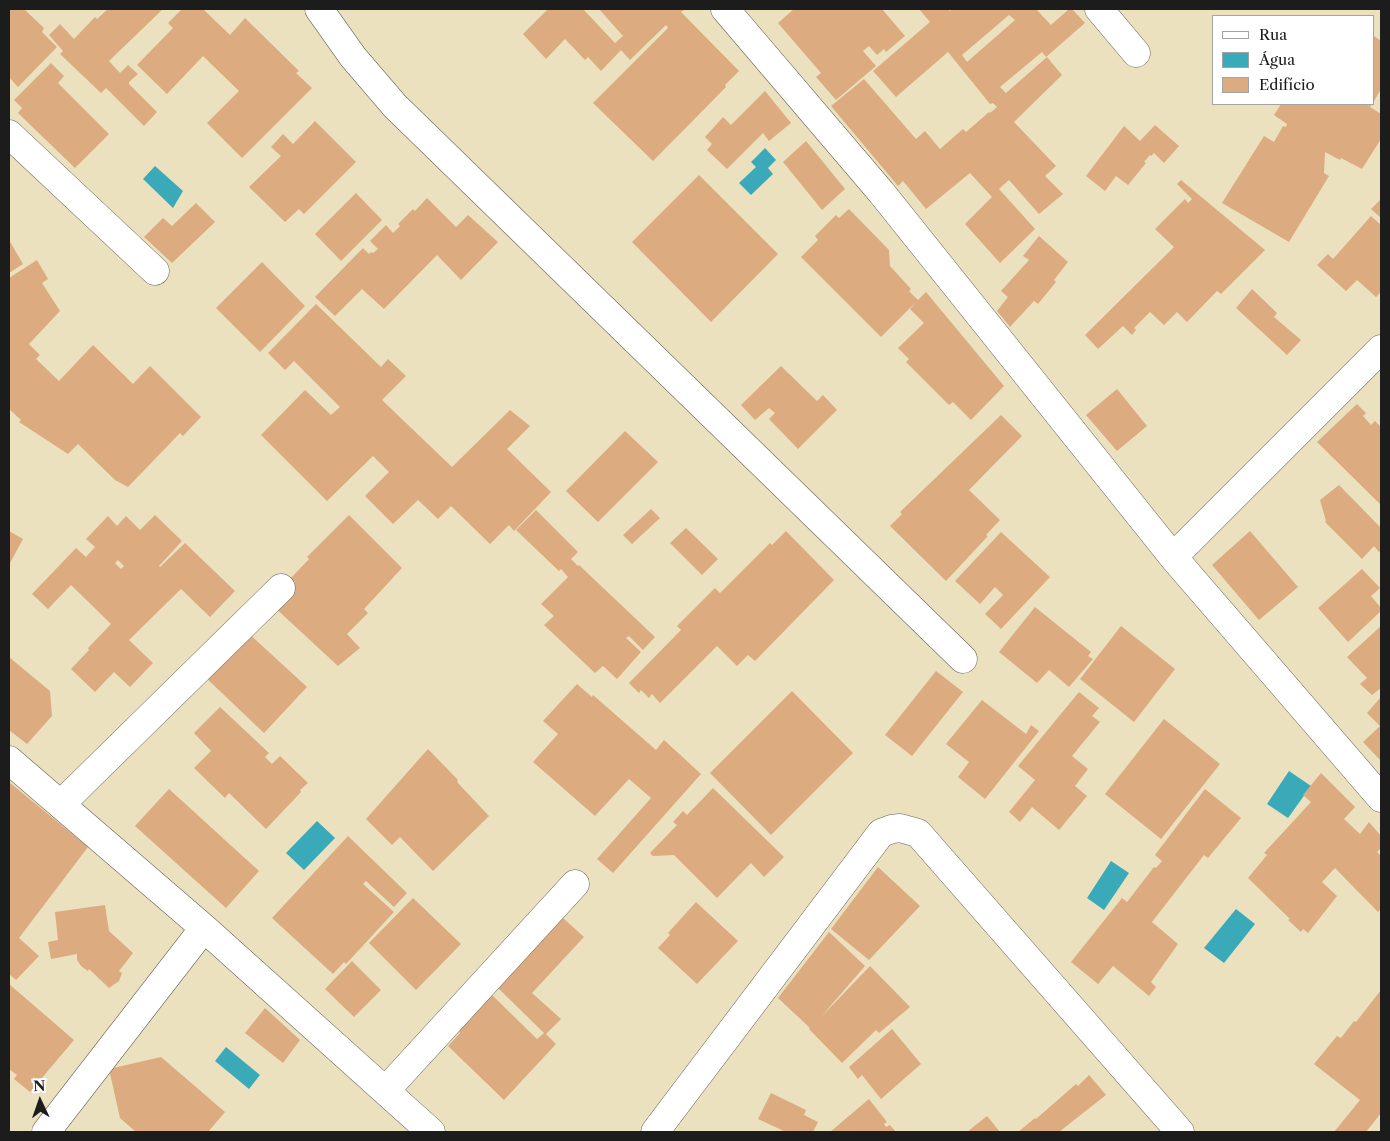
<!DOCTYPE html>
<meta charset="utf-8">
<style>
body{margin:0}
#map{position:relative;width:1390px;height:1141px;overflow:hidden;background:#ebe1bf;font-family:"Libre Caslon Text",serif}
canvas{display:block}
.frame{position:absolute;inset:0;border:10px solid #1c1c1c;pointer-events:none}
.legend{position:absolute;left:1212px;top:15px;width:162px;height:90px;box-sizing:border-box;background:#fff;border:1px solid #a4a4a4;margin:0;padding:6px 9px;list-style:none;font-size:15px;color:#1c1c1c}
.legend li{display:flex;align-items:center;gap:10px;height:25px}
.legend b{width:25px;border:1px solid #a4a4a4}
.north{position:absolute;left:15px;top:1076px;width:50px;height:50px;-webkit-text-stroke:4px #fff;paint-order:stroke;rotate:357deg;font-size:14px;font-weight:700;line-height:20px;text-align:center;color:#1c1c1c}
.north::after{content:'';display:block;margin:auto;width:18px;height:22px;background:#1c1c1c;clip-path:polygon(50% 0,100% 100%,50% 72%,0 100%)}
</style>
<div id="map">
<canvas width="1390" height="1141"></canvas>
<div class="frame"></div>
<ul class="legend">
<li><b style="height:6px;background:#fff"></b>Rua</li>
<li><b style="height:14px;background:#3aaab9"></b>Água</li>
<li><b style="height:14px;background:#dcab7f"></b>Edifício</li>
</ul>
<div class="north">N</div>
</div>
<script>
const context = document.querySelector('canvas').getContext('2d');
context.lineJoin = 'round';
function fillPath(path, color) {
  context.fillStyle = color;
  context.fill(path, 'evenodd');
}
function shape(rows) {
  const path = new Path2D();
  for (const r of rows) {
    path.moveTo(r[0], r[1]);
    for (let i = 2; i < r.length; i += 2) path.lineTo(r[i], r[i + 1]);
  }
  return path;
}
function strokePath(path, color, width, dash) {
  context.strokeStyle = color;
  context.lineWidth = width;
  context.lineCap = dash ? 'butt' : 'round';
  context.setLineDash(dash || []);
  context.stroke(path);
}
const water = shape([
 [765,148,776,160,768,168,773,174,751,195,739,183,756,167,751,162],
 [155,166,183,191,173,208,143,179],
 [1289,771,1311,786,1288,818,1267,804],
 [317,821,335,838,304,870,286,853],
 [1111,861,1129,873,1104,910,1087,898],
 [1236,909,1255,924,1224,963,1204,948],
 [226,1047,260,1075,249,1089,215,1061]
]);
const building = shape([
 [9,9,24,9,44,28,42,32,57,47,18,87,9,77],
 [108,9,163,9,109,61,120,73,128,65,138,74,129,82,129,84,157,112,144,126,106,88,101,93,60,54,63,51,49,35,60,24,74,39,95,17,97,19],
 [182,9,203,9,230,35,245,18,299,71,296,73,312,88,242,158,207,123,239,91,203,56,167,94,137,65,173,28,168,23],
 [548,9,583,9,615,43,623,36,599,9,685,9,681,12,739,71,725,85,726,87,653,161,593,103,668,28,666,25,630,60,621,50,601,71,588,57,585,60,565,39,546,59,523,34],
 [794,9,882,9,905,36,886,52,884,49,877,55,869,46,863,51,876,66,836,100,816,77,821,73,778,23],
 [919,9,948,9,950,11,953,9,1036,9,1051,25,1069,9,1072,9,1085,23,1046,57,1042,52,1000,87,1006,93,1047,57,1062,75,1014,122,1056,166,1045,176,1063,194,1039,214,1009,180,999,189,1035,229,1000,263,965,224,992,197,970,173,926,209,903,181,898,186,831,106,864,79,916,139,925,131,940,149,963,129,966,132,989,112,990,113,997,107,993,103,990,104,948,52,896,97,873,71,930,22],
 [1009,15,1015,20,967,62,962,55],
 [1374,36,1381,41,1381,89,1374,101],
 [51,63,64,76,58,83,109,134,75,168,18,113,22,108,14,100],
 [765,91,791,123,769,141,763,133,727,169,707,150,712,144,705,137,723,117,731,125],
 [1281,104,1372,104,1370,107,1381,114,1381,139,1362,169,1341,158,1340,160,1325,152,1324,173,1329,176,1289,242,1222,203,1264,136,1274,142,1283,126,1286,127,1287,124,1274,115],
 [315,121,356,162,304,214,299,209,285,222,249,187,281,156,271,147,283,134,293,144],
 [1155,125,1179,146,1164,163,1154,153,1151,156,1150,155,1144,162,1146,163,1128,185,1116,176,1105,191,1086,176,1124,126,1140,141],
 [806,141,845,189,822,210,783,162],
 [699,175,778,254,711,322,632,242],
 [1181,180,1265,250,1221,294,1217,291,1187,322,1177,312,1164,325,1150,312,1134,328,1136,330,1132,335,1123,326,1098,349,1085,335,1174,247,1155,229,1185,199,1188,203,1192,199,1177,184],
 [356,193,382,220,341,261,315,234],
 [427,198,456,227,468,215,498,242,461,280,437,255,384,309,362,289,335,316,315,297,363,248,369,254,371,252,373,253,378,249,370,241,386,225,393,233,400,226,398,224,413,209,415,211],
 [1381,199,1381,218,1371,209],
 [196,203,215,222,172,263,144,237,163,218,172,226],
 [849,209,889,250,890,266,911,289,909,291,918,300,926,292,1004,386,971,420,953,402,949,405,906,362,909,359,898,348,924,323,910,309,916,302,881,337,801,257,818,240,815,236,836,215,839,218],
 [1371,216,1381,225,1381,292,1376,297,1357,280,1346,291,1317,265,1328,254,1333,259],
 [1039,236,1068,262,1054,280,1056,282,1038,304,1034,301,1010,327,997,311,1008,297,1001,291,1029,260,1023,256],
 [9,240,23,264,9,273],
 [37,260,48,279,42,283,60,311,29,344,40,355,36,359,59,381,93,345,133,384,150,366,201,417,183,436,180,433,128,487,115,480,78,444,68,454,19,422,21,420,9,409,9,278],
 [262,262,305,306,260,352,216,308],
 [1252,289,1277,313,1274,317,1301,340,1287,355,1236,308],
 [316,304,381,367,388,359,406,376,382,400,452,467,510,410,530,426,507,449,551,492,514,531,509,525,490,544,451,506,438,519,418,500,393,524,365,496,389,472,373,456,327,501,261,435,305,390,331,415,340,407,294,361,285,370,268,353],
 [781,366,817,401,823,395,837,410,798,449,769,419,775,413,769,408,755,420,741,405],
 [1117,389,1147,426,1117,451,1086,415],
 [1357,404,1366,413,1363,416,1371,425,1375,421,1381,427,1381,505,1317,442],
 [1001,415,1022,436,969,490,1000,520,986,535,988,536,946,581,890,526,902,514,900,512],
 [625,431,658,462,598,522,566,491],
 [1339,485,1381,528,1381,550,1379,552,1374,546,1362,559,1325,522,1326,521,1320,500],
 [651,509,660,518,632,544,623,535],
 [536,510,578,552,571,559,578,566,579,565,655,637,643,650,629,636,626,638,641,652,617,679,603,666,595,673,544,625,554,616,541,604,568,577,561,569,559,571,516,530],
 [155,515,182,541,159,566,160,567,185,543,235,591,210,617,181,589,129,640,153,663,130,687,114,672,95,692,71,669,89,650,88,648,111,624,71,585,48,609,32,594,76,548,86,557,95,547,86,539,108,516,117,526,126,516,140,530],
 [118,560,124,566,121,569,115,563],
 [349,515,402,568,364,609,368,613,347,634,360,648,338,666,272,605,295,582,291,578,309,559,307,557],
 [686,528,718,559,702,575,670,543],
 [9,531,23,539,9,565],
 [786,531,834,580,755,661,748,655,737,666,717,646,660,703,652,694,649,698,641,690,639,693,629,683,681,630,677,626,715,588,720,593,770,543,772,545],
 [1250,531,1298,587,1259,620,1212,565],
 [1001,532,1050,577,1001,629,985,614,1003,595,995,587,980,604,955,581],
 [1362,569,1380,588,1371,596,1381,608,1381,611,1348,642,1318,608],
 [1035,607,1091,652,1088,656,1093,659,1069,687,1049,670,1037,683,999,652],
 [1121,626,1175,669,1134,722,1080,679],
 [1381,626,1381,688,1372,695,1360,684,1367,678,1347,657],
 [246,631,307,687,264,733,203,675],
 [9,657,50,691,52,716,27,744,9,730],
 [936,671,963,692,912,756,885,735],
 [577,684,592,697,593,695,656,750,664,740,701,774,613,873,597,859,651,798,629,779,595,816,533,762,558,734,543,721],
 [792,691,853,753,771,835,710,773],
 [1079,692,1099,708,1092,716,1100,722,1072,756,1088,769,1075,786,1087,796,1059,830,1032,807,1020,822,1009,812,1035,780,1018,766],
 [1381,697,1381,761,1363,742,1380,726,1367,713],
 [982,700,1026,734,1031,725,1039,731,985,799,958,777,969,762,946,744],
 [220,707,269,753,265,757,272,764,280,756,308,783,300,790,301,792,266,829,229,793,225,798,194,768,211,751,194,733],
 [1164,719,1220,764,1161,839,1105,794],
 [428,749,458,780,457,782,489,816,433,871,400,837,392,845,366,819],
 [1321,773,1355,807,1344,819,1360,834,1369,822,1381,836,1381,848,1377,852,1381,856,1381,909,1378,912,1335,868,1322,882,1337,896,1308,933,1303,929,1301,932,1288,920,1290,919,1248,878,1267,855,1264,853,1311,802,1303,795],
 [9,782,88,847,19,938,39,956,16,980,9,974],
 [713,788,784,857,764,877,751,863,717,898,674,855,653,856,650,853,677,825,673,822,683,811,687,815],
 [169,789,259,871,226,908,135,826],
 [1205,789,1241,818,1208,858,1204,855,1152,922,1178,944,1151,982,1156,987,1149,996,1113,966,1098,984,1071,962,1122,898,1127,902,1154,867,1156,868,1162,861,1155,855],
 [348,836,407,893,394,907,366,881,363,884,394,912,346,964,344,962,333,974,272,918],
 [878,867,920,906,869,960,831,929],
 [413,898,461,944,416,990,369,943],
 [696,902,738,941,697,984,658,948,670,935,668,933],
 [105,905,109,931,133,953,119,971,122,973,119,981,109,988,89,969,88,971,81,966,77,960,77,954,51,959,48,942,58,940,55,912],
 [563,918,584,937,532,993,561,1019,546,1034,556,1044,504,1100,448,1046,460,1033,458,1031,492,995,537,1039,544,1033,498,988],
 [829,932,865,966,820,1018,870,966,910,1007,879,1033,876,1030,842,1063,809,1029,810,1028,778,998],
 [352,961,381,990,354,1017,325,989],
 [9,984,74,1040,30,1092,14,1079,17,1075,9,1069],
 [1381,990,1381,1113,1366,1132,1334,1132,1360,1100,1314,1064,1337,1036,1341,1038,1354,1021,1356,1022],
 [265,1008,300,1040,283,1063,245,1033],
 [892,1029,921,1064,881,1099,862,1075,858,1079,849,1067],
 [161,1057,225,1112,208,1132,136,1132,120,1118,109,1069],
 [1089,1075,1106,1095,1059,1132,1018,1132,1035,1118,1036,1119,1076,1084,1078,1086],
 [771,1093,806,1110,804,1115,818,1122,813,1132,786,1132,758,1119],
 [869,1099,887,1122,884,1124,886,1127,890,1125,896,1132,830,1132],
 [987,1116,1000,1132,967,1132]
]);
const street = shape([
 [319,9,353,57,395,106,963,659],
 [725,9,881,192,1173,557,1381,798],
 [1099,9,1136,53],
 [9,134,155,271],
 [1173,557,1381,349],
 [9,760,204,928,431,1132],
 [61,804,281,588],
 [386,1090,575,884],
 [46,1132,204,928],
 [655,1132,881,833,892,829,900,828,918,833,1180,1132]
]);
fillPath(water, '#3aaab9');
fillPath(building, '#dcab7f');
strokePath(street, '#646155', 29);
strokePath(street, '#fff', 28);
</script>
